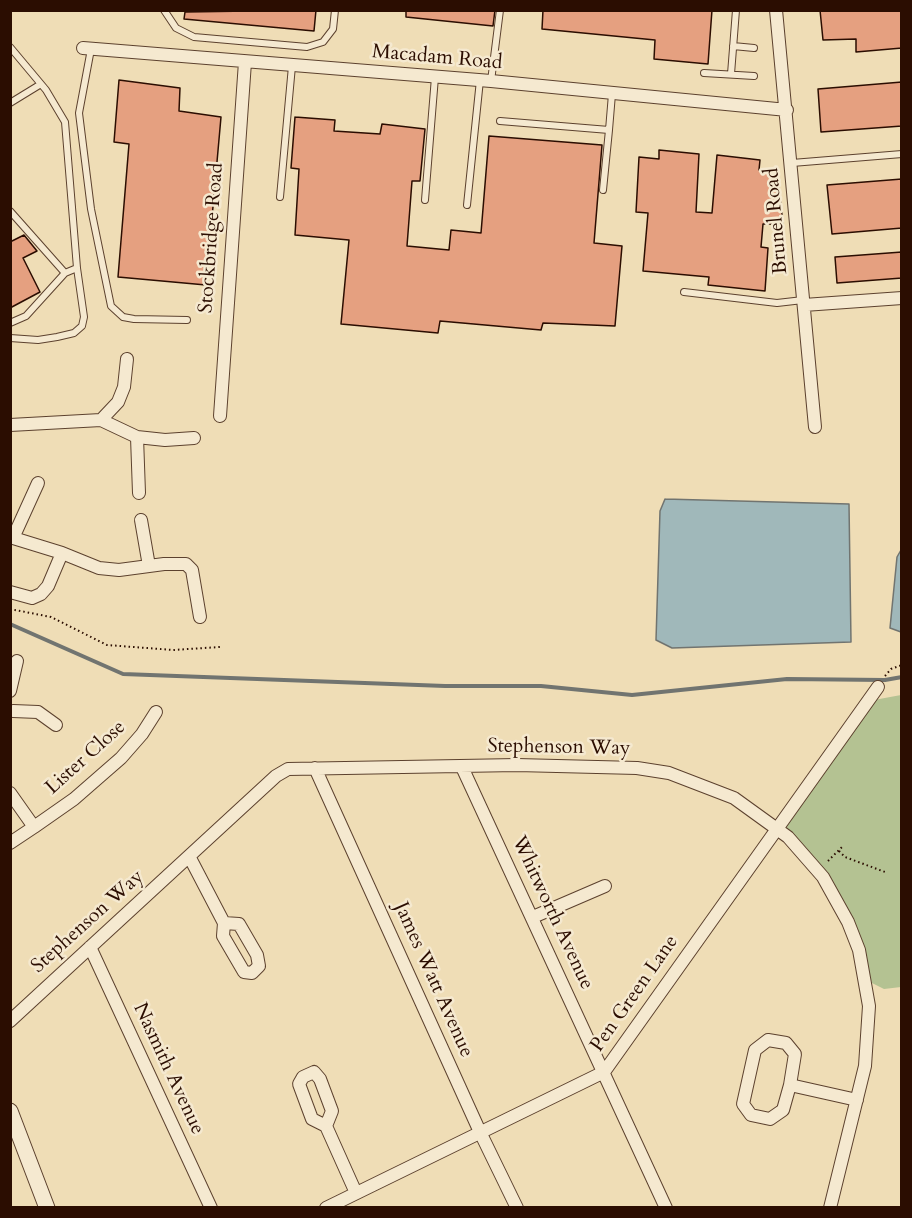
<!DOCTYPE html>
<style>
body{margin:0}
#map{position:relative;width:912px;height:1218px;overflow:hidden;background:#efddb6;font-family:Cardo,serif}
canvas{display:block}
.frame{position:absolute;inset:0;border:12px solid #2b0d01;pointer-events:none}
</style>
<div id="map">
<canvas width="912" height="1218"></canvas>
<div class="frame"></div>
</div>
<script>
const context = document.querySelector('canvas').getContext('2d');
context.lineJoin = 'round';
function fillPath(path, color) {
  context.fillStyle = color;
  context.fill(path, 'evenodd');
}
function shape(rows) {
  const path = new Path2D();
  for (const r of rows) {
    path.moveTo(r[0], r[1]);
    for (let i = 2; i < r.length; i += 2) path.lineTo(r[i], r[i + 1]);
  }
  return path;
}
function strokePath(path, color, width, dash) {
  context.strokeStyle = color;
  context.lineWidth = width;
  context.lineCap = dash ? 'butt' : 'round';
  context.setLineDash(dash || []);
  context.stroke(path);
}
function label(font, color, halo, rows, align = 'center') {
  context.font = font + ' Cardo,serif';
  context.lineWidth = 5;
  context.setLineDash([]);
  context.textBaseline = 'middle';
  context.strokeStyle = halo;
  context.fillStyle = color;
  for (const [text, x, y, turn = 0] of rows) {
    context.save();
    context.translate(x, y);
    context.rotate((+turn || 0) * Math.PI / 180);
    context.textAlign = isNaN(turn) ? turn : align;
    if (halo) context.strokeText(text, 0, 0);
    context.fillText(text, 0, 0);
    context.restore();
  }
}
const green = shape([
 [901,695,901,987,884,989,872,983,853,919,827,874,776,828,874,700]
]);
const water = shape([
 [665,499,849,504,851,642,672,648,656,640,660,511,665,499],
 [901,550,901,632,890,628,897,557,901,550]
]);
const stream = shape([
 [10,624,123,674,445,686,541,686,632,695,787,679,885,680,902,677]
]);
const building = shape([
 [316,10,314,31,184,19,185,12,316,10],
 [406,10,495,10,493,26,406,17,406,10],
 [543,10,712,10,708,64,654,59,655,40,542,29,543,10],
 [820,10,902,10,902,48,856,52,856,39,823,40,820,10],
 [119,80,180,88,179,111,221,117,206,285,118,277,129,144,114,142,119,80],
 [902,82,902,126,821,132,818,89,902,82],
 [295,117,335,120,334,131,380,134,382,124,425,129,420,181,412,181,407,246,449,250,451,230,481,233,489,136,602,145,594,243,622,246,615,326,543,323,541,330,440,321,438,333,341,324,349,240,295,235,299,169,291,168,295,117],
 [659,150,699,154,696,212,712,213,717,155,760,160,759,170,777,171,783,224,763,224,761,247,768,248,765,291,708,285,709,277,643,271,648,213,636,212,639,157,659,159,659,150],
 [902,179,902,228,832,234,827,185,902,179],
 [24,235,37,251,23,258,40,292,10,308,10,242,24,235],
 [902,252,902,278,837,283,835,257,902,252]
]);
const path = shape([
 [10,609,51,617,107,645,173,650,220,647],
 [885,676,891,669,902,665],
 [839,851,845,857,885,872],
 [828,861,842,847]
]);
const service = shape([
 [164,10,176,28,194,37,307,47,323,42,333,29,335,10],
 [733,46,754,48],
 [10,47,46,90,65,122,77,268,65,273,10,211],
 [91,49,79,113,91,209,111,306,123,317,134,319,187,320],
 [704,73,754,76],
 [731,74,736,10],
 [491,81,500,10],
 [10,103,41,84],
 [500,121,609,130,612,94],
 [792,163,902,154],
 [603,190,609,130],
 [280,197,292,66],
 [425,200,435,77],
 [467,205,480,80],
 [684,292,777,303,803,300],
 [10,323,26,316,65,273],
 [10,338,38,340,57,337,74,333,82,326,84,317,77,268]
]);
const minor = shape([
 [776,10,815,427],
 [83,48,491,81,787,110],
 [804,305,902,298],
 [220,416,245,62],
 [101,420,118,402,124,387,127,359],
 [10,425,101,420,137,437,165,440,194,438],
 [137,437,139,493],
 [141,520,149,566],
 [10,537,62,553,99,568,119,570,164,564,186,564,192,570,200,617],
 [13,538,38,483],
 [10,592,32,598,41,594,48,586,62,553],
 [10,691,17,661],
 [13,711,38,712,56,725],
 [462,767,666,1208],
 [315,768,480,1132,517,1208],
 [10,793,34,827,10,843],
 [34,827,74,799,121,758,142,734,156,712],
 [189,856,224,923,223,936,244,972,252,973,259,966,257,955,239,924,224,923],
 [533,917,605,886],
 [90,947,211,1208],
 [10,1021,276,776,288,769,517,765,637,768,669,773,734,798,788,837,823,877,848,922,859,950,869,1006,865,1066,830,1208],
 [790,1085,783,1110,770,1119,751,1115,743,1104,755,1050,768,1040,786,1043,795,1054,790,1085,857,1100],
 [326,1126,332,1111,320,1079,314,1072,303,1077,299,1084,312,1119,326,1126,356,1193],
 [326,1208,604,1072,878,687]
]);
const tertiary = shape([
 [10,1111,47,1208]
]);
const streetNames = [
 ["Macadam Road",437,58,5],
 ["Brunel Road",777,221,-95],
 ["Stockbridge Road",212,238,-86],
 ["Stephenson Way",559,748,1],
 ["Lister Close",86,758,-42],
 ["Whitworth Avenue",552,913,65],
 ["Stephenson Way",88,922,-42],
 ["James Watt Avenue",433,980,66],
 ["Pen Green Lane",635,994,-55],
 ["Nasmith Avenue",168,1069,65]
];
fillPath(green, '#b4c292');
fillPath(water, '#a0b8ba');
strokePath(water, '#717470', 1.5);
strokePath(stream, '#717470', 4);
fillPath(building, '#e5a080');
strokePath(building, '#2b0d01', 1.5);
strokePath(service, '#5c412e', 8);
strokePath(minor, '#5c412e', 14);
strokePath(tertiary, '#5c412e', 17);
strokePath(path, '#2b0d01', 2, [1.5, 3]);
strokePath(service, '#f5e9d0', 6);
strokePath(minor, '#f5e9d0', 12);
strokePath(tertiary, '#f5e9d0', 15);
label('20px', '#2b0d01', '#f5e9d0', streetNames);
</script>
